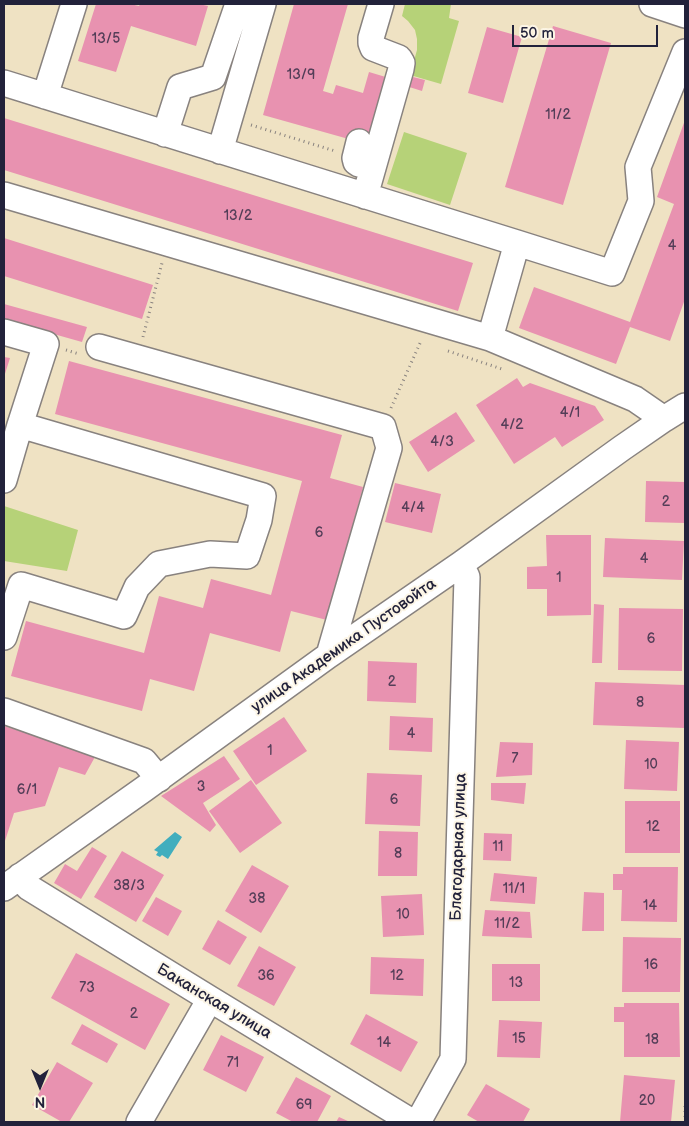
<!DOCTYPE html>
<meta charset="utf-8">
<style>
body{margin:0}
#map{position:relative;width:689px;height:1126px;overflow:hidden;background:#efe2c3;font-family:"Balsamiq Sans",sans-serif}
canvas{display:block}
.frame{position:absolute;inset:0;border:5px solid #22223b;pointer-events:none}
.north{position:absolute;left:15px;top:1061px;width:50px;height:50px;-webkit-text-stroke:4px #fcf5e5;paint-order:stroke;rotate:180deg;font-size:14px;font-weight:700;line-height:20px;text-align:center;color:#22223b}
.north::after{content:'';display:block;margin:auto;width:18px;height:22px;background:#22223b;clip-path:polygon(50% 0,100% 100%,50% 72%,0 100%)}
.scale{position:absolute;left:512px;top:25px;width:146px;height:22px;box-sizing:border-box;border:2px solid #22223b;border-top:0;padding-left:6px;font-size:15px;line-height:18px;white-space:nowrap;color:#22223b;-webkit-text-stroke:4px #fcf5e5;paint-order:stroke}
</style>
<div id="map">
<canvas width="689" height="1126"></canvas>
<div class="frame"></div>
<div class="north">N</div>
<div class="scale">50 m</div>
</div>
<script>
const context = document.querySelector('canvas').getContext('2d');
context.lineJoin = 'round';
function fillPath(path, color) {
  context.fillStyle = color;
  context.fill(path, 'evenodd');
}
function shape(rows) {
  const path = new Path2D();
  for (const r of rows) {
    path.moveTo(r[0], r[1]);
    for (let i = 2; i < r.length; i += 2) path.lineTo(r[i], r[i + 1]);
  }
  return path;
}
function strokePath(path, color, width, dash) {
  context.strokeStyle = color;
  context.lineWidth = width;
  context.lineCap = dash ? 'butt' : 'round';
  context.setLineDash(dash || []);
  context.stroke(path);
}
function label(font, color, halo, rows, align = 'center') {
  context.font = font + ' "Balsamiq Sans",sans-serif';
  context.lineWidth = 4;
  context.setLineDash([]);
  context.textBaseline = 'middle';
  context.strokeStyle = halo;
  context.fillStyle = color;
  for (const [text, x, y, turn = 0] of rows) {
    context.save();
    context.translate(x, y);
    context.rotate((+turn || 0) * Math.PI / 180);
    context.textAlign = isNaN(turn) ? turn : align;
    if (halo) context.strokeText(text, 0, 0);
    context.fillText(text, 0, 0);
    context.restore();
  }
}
const green = shape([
 [405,4,451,4,449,18,459,21,441,84,410,75,417,50,417,39,415,30,408,21,402,16],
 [404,132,467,153,450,205,387,184],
 [4,506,78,530,67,571,4,561]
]);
const water = shape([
 [175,832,182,837,168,859,162,855,160,857,156,855,158,852,154,850]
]);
const building = shape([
 [96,4,130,4,139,6,140,4,199,4,208,6,196,46,131,26,116,72,78,61],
 [294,4,348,4,323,91,333,94,336,85,363,93,369,72,389,78,370,145,263,115],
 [553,26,611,43,563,205,505,187],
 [487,27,522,37,503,103,468,93],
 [409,76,425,80,422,91,406,86],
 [4,118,473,263,458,311,4,170],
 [685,120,685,299,670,341,630,327,616,364,519,328,534,287,630,322,674,204,657,197],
 [4,238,153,285,142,319,4,276],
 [4,304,87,327,82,342,4,320],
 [4,357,10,358,4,377],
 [69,361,342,435,330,478,363,487,327,620,291,611,280,652,210,633,194,691,150,679,142,711,11,676,26,621,144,653,159,596,203,608,211,579,271,595,302,481,55,414],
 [517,378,523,387,530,383,595,406,604,420,562,447,555,437,514,464,476,405],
 [456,412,475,441,428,472,409,442],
 [646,481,685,482,685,523,645,522],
 [395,483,441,494,432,533,385,522],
 [546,535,591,535,591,615,547,616,547,589,527,589,527,567,547,566],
 [605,538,684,541,682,580,603,577],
 [594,604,604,605,602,663,592,663],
 [619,608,683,609,682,671,618,670],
 [368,661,417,663,416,703,367,701],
 [595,682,685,685,685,728,593,725],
 [390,716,433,718,432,752,389,750],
 [284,717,307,751,256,785,233,751],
 [4,726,96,755,85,775,59,767,45,806,14,813,4,844],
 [626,740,679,742,677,791,624,789],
 [500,742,533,743,532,775,496,777],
 [224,756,240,779,203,803,216,825,210,832,161,796],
 [367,773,422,775,420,826,365,824],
 [251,780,282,823,240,853,209,811],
 [491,783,526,783,524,804,491,800],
 [625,801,680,801,680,853,625,853],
 [379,831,418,832,417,876,378,876],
 [484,833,512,834,511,861,483,860],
 [92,847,107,856,81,899,54,883,65,864,77,871],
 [122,851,164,875,136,922,94,897],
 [252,865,289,886,261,933,225,911],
 [623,867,678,867,677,922,621,921,622,890,613,890,613,874,623,874],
 [494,873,537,877,535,904,490,901],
 [584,892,604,893,604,931,582,931],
 [422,894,424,935,383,937,381,896],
 [156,897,182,911,168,936,142,921],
 [485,910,530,912,532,938,482,936],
 [218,920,247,937,230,965,202,949],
 [623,937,681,938,680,992,622,992],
 [259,946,296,967,274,1006,237,986],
 [76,953,170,1004,145,1050,51,998],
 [371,957,424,959,423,996,370,994],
 [492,964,540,964,540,1001,492,1001],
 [624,1003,679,1003,680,1057,624,1057,624,1022,614,1022,614,1007,624,1007],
 [366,1014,418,1042,401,1072,350,1044],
 [499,1020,542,1022,540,1058,497,1057],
 [82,1024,118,1044,107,1063,71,1044],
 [221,1035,264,1057,246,1092,203,1070],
 [57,1062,93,1083,69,1122,62,1122,32,1105],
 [624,1075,675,1080,671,1122,620,1122],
 [296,1077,331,1096,317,1122,293,1122,276,1113],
 [486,1084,530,1109,523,1122,479,1122,467,1115],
 [339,1117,350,1122,336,1122]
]);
const path = shape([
 [251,125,335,151],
 [143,337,162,263],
 [66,350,79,354],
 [448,351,502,369],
 [391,408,421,341],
 [685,1122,685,1102]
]);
const minor = shape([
 [652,4,685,15],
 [4,83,517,243],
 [45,96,74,4],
 [165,134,180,87,213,77,238,4],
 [359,142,355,158,356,162,359,164,373,168],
 [220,151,263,4],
 [4,195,490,338,635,399,664,419],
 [365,196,401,69,402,63,399,58,373,48,371,43,371,38,381,4],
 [4,332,46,344,20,425,4,480],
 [490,338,517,243,612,273,641,201,638,167,685,52],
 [99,347,383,427,389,448,329,655],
 [4,637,21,585,124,616,137,587,159,564,210,554,247,556,259,520,263,496,20,425],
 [4,711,144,761,159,779],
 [20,876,28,887,210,999,412,1122],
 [4,888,144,789,329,655,461,564,622,448,664,419,685,406],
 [139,1122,210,999],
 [418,1122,453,1059,467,577,461,564]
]);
const numberNames = [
 ["13/5",106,39],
 ["13/9",301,75],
 ["11/2",558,115],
 ["13/2",238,216],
 ["4",672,246],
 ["4/1",570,413],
 ["4/2",512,425],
 ["4/3",442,442],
 ["2",666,502],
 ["4/4",413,508],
 ["6",319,533],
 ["4",644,559],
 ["1",559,578],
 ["6",651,639],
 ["2",392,682],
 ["8",640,703],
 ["4",411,734],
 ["1",270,751],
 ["7",515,759],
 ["10",651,765],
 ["3",201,787],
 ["6/1",27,790],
 ["6",394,800],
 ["12",653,827],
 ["11",498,847],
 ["8",398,854],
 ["38/3",129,886],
 ["11/1",514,889],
 ["38",257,899],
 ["14",650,906],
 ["10",403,915],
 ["11/2",507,924],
 ["16",651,965],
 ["36",266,976],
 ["12",397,976],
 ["13",516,983],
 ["73",87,988],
 ["2",134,1014],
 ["15",519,1039],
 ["18",652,1040],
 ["14",384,1043],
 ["71",233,1063],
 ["20",647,1101],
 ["69",304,1105]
];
const streetNames = [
 ["улица Академика Пустовойта",344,646,-35],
 ["Благодарная улица",459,847,-88],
 ["Баканская улица",214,1002,31]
];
fillPath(green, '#b6d278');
fillPath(water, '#41aebe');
fillPath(building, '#e892b0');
strokePath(minor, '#88827f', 28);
strokePath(path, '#88827f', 3, [1, 4]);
strokePath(minor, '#fff', 25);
label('14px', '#543e58', null, numberNames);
label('16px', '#22223b', '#fcf5e5', streetNames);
</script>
